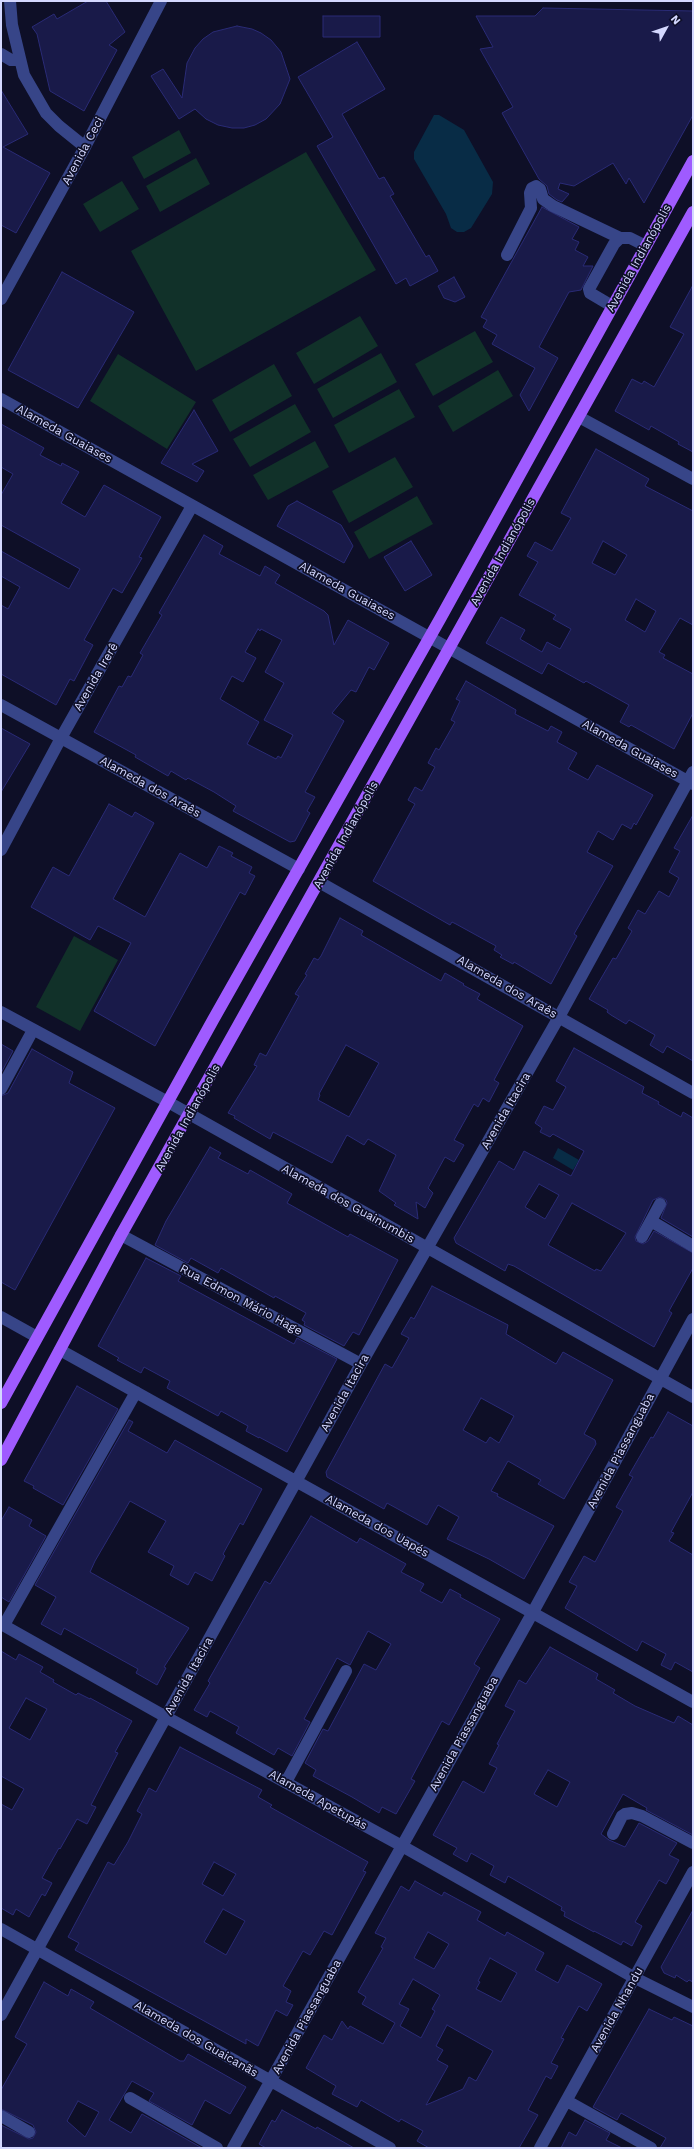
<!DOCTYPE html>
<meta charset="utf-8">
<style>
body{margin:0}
#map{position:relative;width:694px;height:2149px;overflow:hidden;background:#0e0f27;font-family:"Work Sans",sans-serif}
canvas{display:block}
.frame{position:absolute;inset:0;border:2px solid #d4d8ff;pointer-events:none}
.north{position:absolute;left:646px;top:8px;width:40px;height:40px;-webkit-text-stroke:3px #0e0f27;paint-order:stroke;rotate:50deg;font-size:11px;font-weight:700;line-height:16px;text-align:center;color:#d4d8ff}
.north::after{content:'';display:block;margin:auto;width:14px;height:18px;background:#d4d8ff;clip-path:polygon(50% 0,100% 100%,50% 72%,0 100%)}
</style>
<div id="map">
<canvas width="694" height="2149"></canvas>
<div class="frame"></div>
<div class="north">N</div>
</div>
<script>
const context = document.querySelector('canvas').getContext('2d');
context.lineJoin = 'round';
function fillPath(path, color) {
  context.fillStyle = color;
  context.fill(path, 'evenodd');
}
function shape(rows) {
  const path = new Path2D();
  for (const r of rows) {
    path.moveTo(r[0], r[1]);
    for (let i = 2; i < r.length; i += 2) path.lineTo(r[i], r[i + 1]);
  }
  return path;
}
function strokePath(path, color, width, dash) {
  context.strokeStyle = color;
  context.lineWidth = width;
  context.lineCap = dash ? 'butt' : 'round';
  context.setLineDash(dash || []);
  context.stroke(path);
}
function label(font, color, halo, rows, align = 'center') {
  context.font = font + ' "Work Sans",sans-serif';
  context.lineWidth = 3.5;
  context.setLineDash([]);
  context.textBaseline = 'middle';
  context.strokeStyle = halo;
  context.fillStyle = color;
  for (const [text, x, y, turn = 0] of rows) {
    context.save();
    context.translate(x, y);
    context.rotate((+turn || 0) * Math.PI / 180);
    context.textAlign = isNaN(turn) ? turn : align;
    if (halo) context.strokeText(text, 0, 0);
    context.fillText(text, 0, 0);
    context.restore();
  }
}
const green = shape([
 [179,130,191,153,144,179,132,157],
 [306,152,376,270,196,371,131,251],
 [196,158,210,184,160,212,146,186],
 [122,181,139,209,100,232,83,204],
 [360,316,378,346,314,384,296,353],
 [475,331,493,362,433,396,415,364],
 [381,353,397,382,333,418,317,389],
 [118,354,196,402,167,449,90,401],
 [274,364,292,396,230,432,212,400],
 [498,370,513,396,453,432,438,406],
 [399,389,415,417,349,453,334,425],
 [295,404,311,432,250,467,233,439],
 [315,441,329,467,268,500,253,475],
 [395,457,413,487,349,523,332,491],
 [417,496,433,524,369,559,354,532],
 [74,936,118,960,80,1031,36,1007]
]);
const water = shape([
 [434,115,439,115,464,130,493,182,492,194,471,228,464,232,457,232,451,228,446,214,414,159,414,152],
 [558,1148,579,1160,573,1170,553,1158]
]);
const building = shape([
 [88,1,106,1,125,32,109,45,117,50,84,111,50,91,37,34,32,27,54,14,57,19,88,1],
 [543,8,693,11,693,115,644,203,629,178,626,184,613,163,574,186,560,183,558,189,569,194,562,202,557,200,549,194,547,186,539,179,502,113,513,107,480,49,493,47,476,16,535,16,543,8],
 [323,16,380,16,380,37,323,37,323,16],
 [237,26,252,29,261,33,271,40,281,52,290,79,280,104,266,119,255,125,244,128,232,128,218,125,206,119,195,109,179,119,151,76,163,69,182,98,187,63,195,48,203,39,213,32,237,26],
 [357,42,385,89,342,114,379,179,384,177,394,194,390,196,426,257,429,255,438,271,410,286,406,278,396,284,317,146,333,137,298,77,357,42],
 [1,90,28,134,3,147,50,173,16,233,1,225,1,90],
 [542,207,579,227,572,239,579,242,575,250,588,257,583,266,593,266,581,290,569,292,539,347,558,358,529,411,520,395,535,368,492,344,497,335,483,327,487,320,481,317,542,207],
 [62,272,134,312,78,408,8,370,62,272],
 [454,277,465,297,455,302,444,298,438,286,454,277],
 [693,285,693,452,678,444,679,442,651,426,649,430,615,411,632,379,642,384,644,381,654,387,684,334,670,327,693,285],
 [194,410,218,451,192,464,204,471,197,482,161,463,194,410],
 [1,424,44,448,40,455,61,466,62,463,79,472,61,503,85,517,104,485,161,517,139,557,142,558,122,593,113,588,84,640,93,645,74,681,70,679,56,705,1,674,1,605,8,609,20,587,1,576,1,551,69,589,80,569,1,525,1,495,13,474,1,467,1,424],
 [596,449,649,479,645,486,693,511,693,625,680,618,659,652,665,655,663,658,693,674,693,713,674,749,631,725,629,727,620,722,629,705,586,681,584,683,548,663,542,674,486,643,501,617,525,630,520,639,542,652,547,642,560,649,571,629,553,619,556,615,519,595,538,562,527,556,535,542,552,551,571,518,561,513,596,449],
 [603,541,627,555,615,575,592,563,603,541],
 [636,599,656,611,645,632,625,620,636,599],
 [297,501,341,525,353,546,344,563,277,526,288,506,297,501],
 [204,535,223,546,219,554,260,576,265,566,280,575,275,583,324,611,328,615,334,645,348,620,389,643,374,670,369,667,356,692,351,690,332,713,344,721,305,792,315,797,307,811,310,813,295,841,290,842,233,811,236,806,214,792,188,778,186,780,171,771,168,776,135,757,136,755,94,732,119,686,122,687,128,676,131,677,143,655,140,653,162,615,159,613,204,535],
 [258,629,260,631,261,629,282,640,265,672,284,683,264,720,293,735,281,758,278,756,276,759,247,744,259,722,220,699,232,676,243,682,256,658,245,652,258,629],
 [411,541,432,575,405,591,384,557,411,541],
 [466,681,516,710,515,714,548,731,551,726,562,732,557,742,577,753,568,769,588,780,597,765,653,795,636,825,634,823,631,829,622,824,613,840,598,831,587,852,613,866,574,934,577,936,551,984,514,962,513,964,500,957,502,955,494,950,496,946,456,924,452,922,450,925,373,881,415,804,408,800,415,787,422,791,435,767,428,763,436,748,439,750,455,722,451,720,460,701,456,699,466,681],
 [1,728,30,744,1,792,1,728],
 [109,804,132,817,135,812,154,823,113,899,145,917,180,853,207,868,219,846,233,853,231,856,252,867,249,873,255,876,245,895,240,892,155,1046,94,1011,131,943,98,926,90,940,31,907,53,867,69,876,109,804],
 [693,815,693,1061,667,1046,663,1053,650,1045,655,1035,629,1020,626,1024,611,1015,607,1012,608,1010,589,999,613,958,616,959,632,931,628,928,638,910,645,914,659,891,669,897,679,878,669,872,680,851,674,848,693,815],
 [340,918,363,931,361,935,441,981,445,973,464,984,463,985,480,994,477,999,523,1026,494,1080,499,1083,489,1102,483,1098,478,1107,474,1104,454,1140,464,1145,454,1162,445,1157,428,1188,433,1193,425,1208,416,1202,418,1219,394,1205,396,1203,379,1191,396,1155,368,1139,364,1145,347,1135,332,1163,273,1132,270,1139,234,1118,235,1116,228,1113,257,1066,254,1065,260,1053,266,1056,299,996,295,994,307,975,305,974,314,958,318,960,321,956,340,918],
 [346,1045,379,1063,349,1117,318,1100,320,1095,319,1094,346,1045],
 [1,1044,13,1051,1,1073,1,1044],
 [574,1048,644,1087,642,1093,659,1102,658,1104,681,1117,683,1112,693,1118,693,1237,661,1218,667,1203,666,1200,660,1197,653,1200,635,1237,636,1241,643,1244,648,1241,654,1231,693,1253,693,1268,669,1311,672,1313,654,1347,514,1266,508,1264,505,1271,456,1243,454,1238,499,1161,514,1170,524,1151,571,1176,584,1151,553,1134,550,1137,540,1132,542,1128,535,1123,544,1106,553,1110,566,1087,556,1081,574,1048],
 [539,1184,559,1195,545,1219,525,1207,539,1184],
 [572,1203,626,1233,601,1271,596,1269,595,1271,548,1245,572,1203],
 [32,1049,73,1072,69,1083,115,1108,15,1290,1,1282,1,1096,8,1093,32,1049],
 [210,1147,221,1153,218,1158,248,1174,250,1170,292,1194,287,1203,348,1237,350,1234,398,1260,359,1335,353,1332,344,1346,304,1325,305,1322,302,1320,306,1313,275,1296,274,1298,221,1268,218,1273,191,1258,188,1263,155,1245,166,1221,210,1147],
 [146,1258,181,1276,178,1281,294,1344,297,1338,337,1359,287,1452,259,1437,259,1438,246,1431,248,1426,221,1411,218,1416,167,1388,170,1381,144,1367,141,1373,117,1360,119,1358,98,1346,146,1258],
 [432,1286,508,1325,506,1334,556,1364,563,1352,613,1380,584,1434,595,1440,596,1444,564,1499,538,1484,541,1480,508,1461,491,1491,498,1494,497,1496,554,1526,524,1579,489,1559,447,1539,459,1517,438,1505,427,1525,387,1503,384,1509,327,1477,326,1472,385,1364,392,1368,409,1338,401,1334,411,1317,414,1319,432,1286],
 [481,1398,514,1416,499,1443,490,1437,486,1443,463,1430,481,1398],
 [77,1386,118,1409,63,1505,33,1488,34,1486,24,1481,77,1386],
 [668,1412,693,1426,693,1492,671,1532,674,1533,669,1541,693,1555,693,1672,675,1662,671,1670,661,1665,666,1654,642,1641,637,1651,565,1608,577,1586,569,1582,584,1556,595,1562,623,1511,616,1507,633,1477,629,1475,651,1437,653,1438,668,1412],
 [129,1420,133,1422,128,1431,167,1453,175,1440,262,1489,243,1525,240,1523,223,1554,225,1556,212,1581,195,1572,188,1585,170,1575,174,1566,148,1552,166,1521,130,1501,95,1561,90,1572,189,1628,164,1667,166,1668,157,1685,136,1673,138,1669,64,1628,61,1635,41,1624,56,1597,35,1585,129,1420],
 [9,1507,32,1520,29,1526,46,1536,9,1602,1,1597,1,1521,9,1507],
 [311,1516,357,1543,360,1538,406,1564,401,1572,424,1584,420,1591,442,1603,450,1589,461,1595,460,1597,500,1619,474,1664,480,1668,449,1725,442,1721,411,1779,415,1781,396,1814,382,1807,379,1813,352,1797,313,1776,316,1770,305,1763,323,1729,328,1731,364,1664,376,1670,391,1644,368,1631,350,1665,337,1658,304,1719,310,1722,292,1756,278,1748,274,1755,236,1733,239,1727,210,1711,207,1717,194,1710,210,1683,208,1681,265,1581,270,1584,311,1516],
 [550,1647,598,1674,596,1679,615,1690,613,1693,635,1706,674,1723,678,1716,693,1725,693,1835,646,1810,647,1808,623,1794,601,1834,609,1840,625,1847,639,1823,677,1843,669,1855,679,1860,666,1884,659,1880,635,1922,642,1926,632,1946,623,1941,621,1945,594,1931,594,1932,564,1916,565,1912,561,1910,562,1907,508,1876,505,1883,490,1875,494,1866,471,1853,467,1862,453,1854,457,1848,433,1835,463,1781,484,1793,497,1768,489,1764,499,1745,497,1744,515,1711,505,1706,519,1680,526,1684,550,1647],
 [548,1770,570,1782,557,1807,534,1794,548,1770],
 [1,1651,16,1660,19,1654,43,1667,40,1672,54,1680,53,1682,76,1695,78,1693,90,1699,90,1698,132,1721,115,1752,118,1753,91,1805,96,1807,87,1824,77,1819,60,1849,59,1848,42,1878,52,1883,45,1896,42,1894,29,1917,16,1909,13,1915,1,1908,1,1804,12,1810,24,1789,1,1776,1,1651],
 [26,1698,47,1709,30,1740,9,1728,26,1698],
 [180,1747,262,1790,258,1797,272,1805,270,1807,368,1862,363,1871,366,1872,332,1935,324,1931,310,1955,303,1951,283,1986,291,1991,286,2002,293,2005,287,2016,276,2010,258,2046,246,2039,246,2044,75,1950,79,1943,68,1937,108,1862,114,1865,128,1842,142,1814,137,1811,149,1788,156,1792,180,1747],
 [214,1862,236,1874,223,1896,202,1884,214,1862],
 [223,1909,245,1921,226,1955,204,1942,223,1909],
 [415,1881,442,1896,444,1892,481,1912,477,1920,505,1936,507,1932,544,1953,535,1970,558,1983,567,1965,602,1984,587,2011,579,2006,561,2038,564,2039,551,2063,558,2066,551,2079,546,2076,528,2110,538,2115,519,2148,429,2148,417,2141,423,2131,401,2119,399,2122,361,2100,357,2107,332,2094,336,2086,306,2068,324,2035,332,2040,342,2021,348,2029,350,2026,383,2044,395,2023,362,2004,366,1997,358,1992,383,1948,381,1947,386,1938,375,1933,401,1886,409,1891,415,1881],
 [428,1932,449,1944,434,1969,414,1958,428,1932],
 [490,1958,517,1973,501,2002,476,1989,480,1982,478,1981,490,1958],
 [413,1979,440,1995,432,2009,435,2011,421,2038,400,2026,409,2009,399,2004,413,1979],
 [447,2025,493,2051,476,2081,469,2077,463,2089,426,2105,448,2066,437,2060,443,2050,436,2046,447,2025],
 [693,1910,693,1982,689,1980,687,1982,676,1975,675,1978,664,1973,661,1967,693,1910],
 [44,1982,68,1996,71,1989,94,2002,90,2008,180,2061,184,2061,188,2054,246,2087,230,2114,205,2100,192,2125,149,2101,154,2093,132,2081,109,2120,131,2133,142,2114,202,2148,1,2148,1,2125,29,2139,33,2138,36,2132,33,2125,1,2109,1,2090,27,2044,15,2037,44,1982],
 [78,2101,99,2112,85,2137,67,2121,78,2101],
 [649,2009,672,2020,674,2017,693,2026,693,2148,660,2148,666,2138,621,2113,617,2120,593,2107,649,2009],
 [282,2110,316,2129,317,2127,354,2148,266,2148,259,2144,272,2120,275,2122,282,2110],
 [585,2120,610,2133,606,2140,622,2148,561,2148,569,2132,576,2136,585,2120]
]);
const minor = shape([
 [10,1,12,25,24,75,46,113,59,126,85,147],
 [1,54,11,60,19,60],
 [507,255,531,208,530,193,532,188,536,186,540,189,543,199,553,206,620,238],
 [1,299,85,147,161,1],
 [612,306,590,293,589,289,614,244,620,238,630,238,646,246],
 [1,399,693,784],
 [579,417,693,479],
 [1,705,299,869],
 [1,850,61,738,192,506],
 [319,882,693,1093],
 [1,1012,168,1102,693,1397],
 [1,1089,33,1030],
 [651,1221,693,1246],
 [121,1235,361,1364],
 [642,1237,660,1204],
 [1,1317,37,1337],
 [60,1350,693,1702],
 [1,1624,166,1717,402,1846,635,1978,693,2007],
 [4,1625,136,1392],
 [286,1782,346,1671],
 [613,1834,622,1816,625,1814,632,1813,642,1816,693,1843],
 [1,1929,390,2148],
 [1,2015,361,1364,559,1017,693,772],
 [130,2098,217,2148],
 [567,2101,651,2148],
 [1,2116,29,2132],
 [233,2148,533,1612,693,1319],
 [540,2148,693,1872]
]);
const major = shape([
 [1,1403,213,1020,440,619,693,161],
 [1,1460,121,1235,693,212]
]);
const streetNames = [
 ["Avenida Ceci",83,151,-62],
 ["Avenida Indianópolis",639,258,-61],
 ["Alameda Guaiases",64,434,29],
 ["Avenida Indianópolis",503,552,-61],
 ["Alameda Guaiases",347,591,29],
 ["Avenida Irerê",96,677,-60],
 ["Alameda Guaiases",630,749,29],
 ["Alameda dos Araês",150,787,29],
 ["Avenida Indianópolis",346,835,-61],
 ["Alameda dos Araês",507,987,30],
 ["Avenida Itacira",506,1111,-60],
 ["Avenida Indianópolis",188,1118,-61],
 ["Alameda dos Guainumbis",348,1204,29],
 ["Rua Edmon Mário Hage",241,1300,28],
 ["Avenida Itacira",345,1393,-61],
 ["Avenida Piassanguaba",621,1451,-62],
 ["Alameda dos Uapés",377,1526,29],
 ["Avenida Itacira",189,1676,-61],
 ["Avenida Piassanguaba",464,1734,-61],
 ["Alameda Apetupás",318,1800,29],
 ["Avenida Nhandu",617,2010,-61],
 ["Avenida Piassanguaba",307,2017,-61],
 ["Alameda dos Guaicanãs",196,2039,30]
];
fillPath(green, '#113129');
fillPath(water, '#082c46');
fillPath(building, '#191a49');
strokePath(building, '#2a2b76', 1);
strokePath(minor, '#374588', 12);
strokePath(major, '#9f5bff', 12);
label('12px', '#d4d8ff', '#0e0f27', streetNames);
</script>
